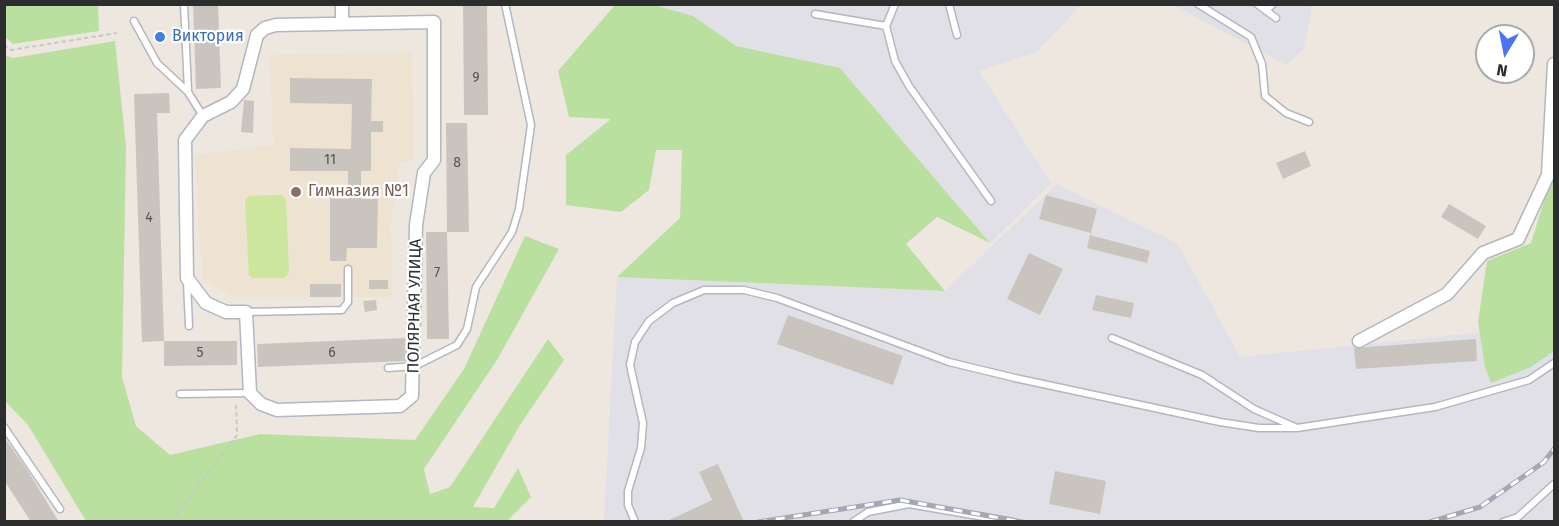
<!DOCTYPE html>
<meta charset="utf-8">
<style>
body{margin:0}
#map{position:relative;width:1559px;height:526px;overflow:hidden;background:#ede7e0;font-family:"Fira Sans",sans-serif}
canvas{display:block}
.frame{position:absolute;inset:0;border:6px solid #2d2d2d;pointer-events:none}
.north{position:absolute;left:1475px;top:24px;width:60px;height:60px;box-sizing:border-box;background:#fff;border:2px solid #ababab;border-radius:50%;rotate:190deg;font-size:16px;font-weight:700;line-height:24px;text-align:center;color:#2d2d2d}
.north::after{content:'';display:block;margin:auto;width:21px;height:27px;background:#4a74f0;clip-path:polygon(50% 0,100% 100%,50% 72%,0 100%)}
</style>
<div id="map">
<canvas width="1559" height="526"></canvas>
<div class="frame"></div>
<div class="north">N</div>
</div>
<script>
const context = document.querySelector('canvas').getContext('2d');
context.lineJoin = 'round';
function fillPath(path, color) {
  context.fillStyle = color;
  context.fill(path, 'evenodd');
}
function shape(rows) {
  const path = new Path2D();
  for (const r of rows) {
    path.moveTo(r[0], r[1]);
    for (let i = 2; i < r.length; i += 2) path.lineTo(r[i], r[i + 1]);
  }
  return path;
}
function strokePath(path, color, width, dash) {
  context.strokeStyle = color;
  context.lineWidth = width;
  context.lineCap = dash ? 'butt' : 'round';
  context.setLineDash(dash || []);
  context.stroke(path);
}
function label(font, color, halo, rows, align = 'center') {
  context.font = font + ' "Fira Sans",sans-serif';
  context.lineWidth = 4.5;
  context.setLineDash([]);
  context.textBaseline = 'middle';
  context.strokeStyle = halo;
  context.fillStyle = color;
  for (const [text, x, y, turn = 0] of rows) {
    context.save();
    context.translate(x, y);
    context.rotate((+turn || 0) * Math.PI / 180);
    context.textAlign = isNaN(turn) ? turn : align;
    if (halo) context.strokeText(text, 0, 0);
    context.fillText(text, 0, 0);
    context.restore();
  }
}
const industrial = shape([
 [654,5,1081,5,1037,52,979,71,1051,183,990,243,840,68,736,46,693,16],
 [1173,5,1312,5,1304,49,1287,65],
 [1057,184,1178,244,1240,357,1542,326,1554,350,1554,521,604,522,617,277,945,291]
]);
const education = shape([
 [412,52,414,159,400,163,391,221,392,297,234,297,202,279,195,155,273,145,270,55]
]);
const green = shape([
 [5,4,98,5,99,31,13,44,5,37],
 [615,5,654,5,693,16,736,46,840,68,990,243,937,217,906,244,945,291,617,277,680,218,682,150,656,150,649,190,621,212,566,205,566,155,611,119,569,117,558,71],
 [115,41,126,146,122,377,136,426,170,455,260,434,415,440,464,369,525,236,559,249,497,360,424,469,430,494,450,487,548,339,564,360,520,425,473,507,494,508,518,468,531,497,508,520,86,521,28,425,5,401,5,55,13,58],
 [1554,156,1554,351,1531,367,1491,383,1485,367,1478,322,1487,261,1531,243,1552,175]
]);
const pitch = shape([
 [282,195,286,199,289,273,284,278,252,278,249,275,245,200,249,196]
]);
const building = shape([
 [193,4,218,4,221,88,196,89],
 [463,4,487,4,488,115,464,115],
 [290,78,372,79,371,121,383,121,383,132,371,132,371,171,361,171,361,199,378,199,377,248,347,248,346,261,330,261,330,198,348,199,348,171,290,171,290,148,351,149,352,104,290,103],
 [169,93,170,113,157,113,164,341,142,342,134,94],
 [244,100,254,101,253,133,241,132],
 [446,123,467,123,469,232,447,232],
 [1305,151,1311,166,1283,179,1276,163],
 [1046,195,1097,209,1091,233,1039,219],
 [1449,204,1486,226,1478,239,1441,217],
 [426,232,447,232,449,339,427,339],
 [1090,235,1150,251,1147,263,1087,248],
 [1029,253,1063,269,1040,315,1007,299],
 [369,280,388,280,388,289,369,289],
 [310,284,341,284,341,297,310,297],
 [1096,295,1134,303,1131,318,1092,310],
 [376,300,377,310,365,312,363,301],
 [788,315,903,356,893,385,777,344],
 [405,338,405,361,258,367,257,344],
 [1476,339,1477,361,1356,369,1354,348],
 [164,341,237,341,237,365,164,366],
 [4,437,28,471,59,522,31,522,4,480],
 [718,464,744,522,665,522,712,500,699,472],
 [1055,471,1106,481,1100,514,1049,504]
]);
const path = shape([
 [4,45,11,50,117,33],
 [171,522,237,435,236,402]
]);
const lane = shape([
 [184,4,188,91],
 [895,4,886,26,895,61,909,86,991,201],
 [949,4,957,35],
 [1198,4,1251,37,1262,64,1265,96,1286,113,1309,122],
 [1257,4,1276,18],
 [1266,11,1273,4],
 [815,14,886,26],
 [134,21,157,63,188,92,203,116],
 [187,282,189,326],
 [246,312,342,310,348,302,348,269],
 [1112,338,1202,375,1254,409,1297,428,1435,407,1529,380,1554,363],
 [388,368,415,366,457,345,467,329,476,287,512,232,519,209,531,125,505,4],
 [180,394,250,393],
 [4,427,60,509],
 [635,522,628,505,628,491,641,448,643,423,630,365,635,342,649,321,673,303,704,290,744,290,777,298,949,362,1015,378,1220,422,1259,428,1297,428],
 [853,522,868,512,909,504,1013,522],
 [1503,522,1518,517,1554,484]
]);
const street = shape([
 [434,22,434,160,424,173,416,225,412,396,400,406,277,410,261,404,250,393,246,312,226,312,206,303,187,278,185,140,203,116,231,102,243,89,257,35,265,28,276,25,434,22],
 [342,23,342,4],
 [1359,341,1447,294,1483,253,1518,239,1548,175,1554,64]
]);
const rail = shape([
 [758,522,900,500,1022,522],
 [1430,522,1480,507,1544,462,1554,449]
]);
const markers = [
 [160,37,6,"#3f7fe0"],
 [296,192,6,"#8d6e63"]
];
const numberNames = [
 ["9",476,78],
 ["11",330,160],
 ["8",457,163],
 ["4",149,218],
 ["7",437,273],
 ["5",200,353],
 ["6",332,353]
];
const shopNames = [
 ["Виктория",172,37]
];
const educationNames = [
 ["Гимназия №1",308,192]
];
const streetNames = [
 ["ПОЛЯРНАЯ УЛИЦА",415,306,-89]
];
fillPath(industrial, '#e1e0e6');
fillPath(education, '#eee2d1');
fillPath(green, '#bae0a0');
fillPath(pitch, '#cce79d');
fillPath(building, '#c9c5be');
strokePath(lane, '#b3b7bf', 9);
strokePath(street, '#b3b7bf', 15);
strokePath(path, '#c8c8c8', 2, [4.5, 3]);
strokePath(lane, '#fff', 6);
strokePath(street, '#fff', 12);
strokePath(rail, '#a3a7b6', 5);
strokePath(rail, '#fff', 3, [9]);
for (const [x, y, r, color] of markers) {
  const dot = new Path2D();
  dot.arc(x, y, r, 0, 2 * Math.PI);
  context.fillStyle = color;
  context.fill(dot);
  strokePath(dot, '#fff', 2);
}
label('14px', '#545351', null, numberNames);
label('16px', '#366cbe', '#fff', shopNames, 'left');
label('16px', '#785e54', '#fff', educationNames, 'left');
label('16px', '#2d2d2d', '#fff', streetNames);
</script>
